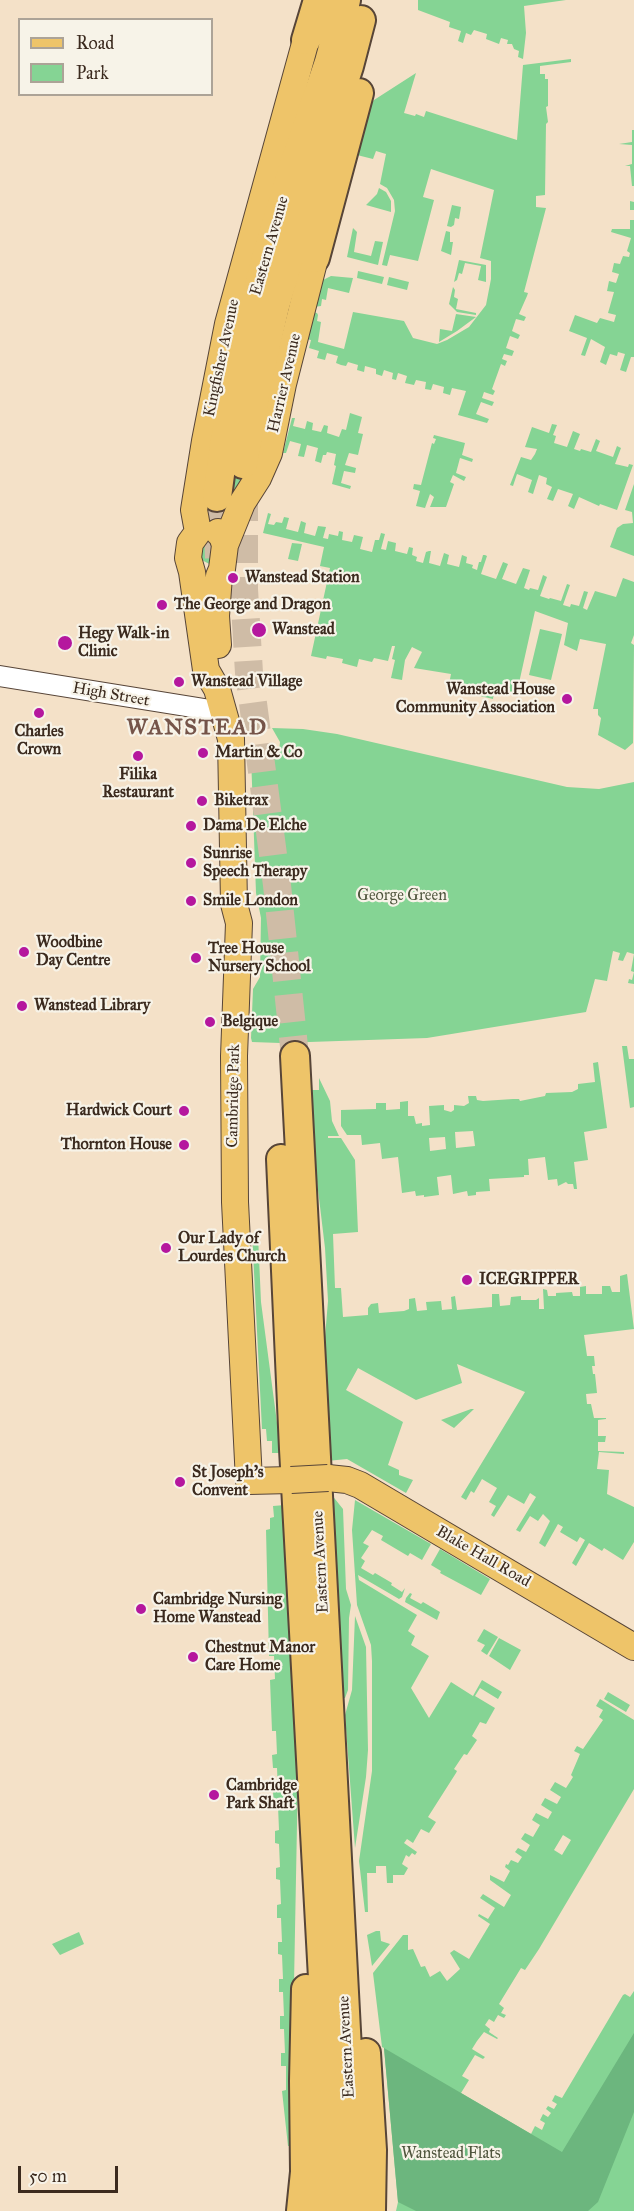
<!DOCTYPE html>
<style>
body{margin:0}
#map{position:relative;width:634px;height:2211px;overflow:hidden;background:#f4e1c8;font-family:"IM FELL Great Primer",serif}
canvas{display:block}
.legend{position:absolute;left:18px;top:18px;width:195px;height:78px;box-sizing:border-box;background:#f7f3e8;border:2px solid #aca397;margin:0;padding:8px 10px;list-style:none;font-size:18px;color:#3b2a1e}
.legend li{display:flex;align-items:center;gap:12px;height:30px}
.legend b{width:30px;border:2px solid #aca397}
.scale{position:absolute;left:18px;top:2166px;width:100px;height:27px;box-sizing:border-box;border:3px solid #3b2a1e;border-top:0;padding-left:8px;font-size:18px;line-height:21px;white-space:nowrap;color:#3b2a1e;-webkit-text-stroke:4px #f7f3e8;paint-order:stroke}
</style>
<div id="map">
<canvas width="634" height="2211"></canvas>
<ul class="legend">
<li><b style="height:8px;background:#eec469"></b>Road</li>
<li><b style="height:16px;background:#85d494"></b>Park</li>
</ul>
<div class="scale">50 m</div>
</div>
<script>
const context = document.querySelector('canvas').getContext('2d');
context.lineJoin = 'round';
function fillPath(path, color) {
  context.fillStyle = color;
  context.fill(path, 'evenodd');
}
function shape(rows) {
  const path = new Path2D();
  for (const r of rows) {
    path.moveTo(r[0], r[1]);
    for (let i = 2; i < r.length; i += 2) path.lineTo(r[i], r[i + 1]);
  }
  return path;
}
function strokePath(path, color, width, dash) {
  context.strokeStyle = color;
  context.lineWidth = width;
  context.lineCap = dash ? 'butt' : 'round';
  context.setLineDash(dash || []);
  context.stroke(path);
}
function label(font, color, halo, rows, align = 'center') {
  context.font = font + ' "IM FELL Great Primer",serif';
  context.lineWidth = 4.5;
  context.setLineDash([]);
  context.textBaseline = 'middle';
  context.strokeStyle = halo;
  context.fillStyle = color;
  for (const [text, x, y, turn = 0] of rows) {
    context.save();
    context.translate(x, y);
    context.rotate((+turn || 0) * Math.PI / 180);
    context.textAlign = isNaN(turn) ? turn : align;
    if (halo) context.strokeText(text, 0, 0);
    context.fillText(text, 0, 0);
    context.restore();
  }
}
const green = shape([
 [418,0,566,0,524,6,526,33,523,59,518,57,519,51,514,49,512,44,507,44,508,40,501,38,499,44,486,39,487,34,474,30,471,35,466,33,463,43,458,41,461,31,449,27,450,22,418,10],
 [571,59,571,62,540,66,540,74,545,74,545,79,548,79,548,106,546,107,548,122,546,124,545,195,536,196,536,207,546,208,524,292,528,293,527,296,519,314,526,317,524,321,516,319,512,331,520,335,518,339,510,336,506,348,514,351,512,356,504,354,502,359,507,361,505,366,501,364,492,389,495,391,493,395,484,392,482,398,494,402,492,406,481,402,476,414,489,419,487,423,458,415,466,391,452,388,450,395,443,393,444,387,433,384,431,390,425,389,426,382,416,380,414,385,405,383,407,376,398,373,396,380,392,379,393,373,384,370,382,376,376,374,376,369,365,366,364,372,357,370,358,365,348,362,346,366,341,365,336,363,338,356,327,353,325,360,317,358,319,351,309,348,311,340,301,338,308,311,317,313,318,315,317,321,321,322,318,342,344,349,353,312,404,321,413,338,437,344,447,340,469,327,486,305,491,279,491,261,480,258,494,190,431,169,423,197,434,200,418,261,390,255,387,266,382,265,395,211,394,200,387,188,380,184,386,154,376,151,373,159,357,155,354,167,347,166,365,114,374,100,416,73,404,113,415,116,416,114,424,117,426,111,517,140,523,65],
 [632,130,634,130,634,186,632,186,630,166,625,166,632,164,632,145,619,144,632,142],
 [379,188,386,192,391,201,391,212,366,205,377,194],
 [630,201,634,202,634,357,631,357,626,372,620,370,625,354,618,352,617,356,610,354,606,365,600,362,605,347,591,339,585,356,581,355,587,338,569,331,575,315,597,323,600,318,614,322,616,315,608,313,614,292,607,291,609,281,616,283,619,274,612,272,614,263,620,264,623,256,629,257,630,253,627,251,631,238,611,232,612,229,630,229,630,220,634,220,634,210,630,210],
 [452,205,461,207,459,219,455,218,454,225,451,227,447,226],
 [353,228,357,232,354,252,371,256,375,241,383,242,378,265,347,257],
 [446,231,450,232,450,242,453,242,451,255,441,251],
 [459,260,486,265,486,282,478,280,481,266,465,263,462,274,459,273,457,280,454,282],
 [358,271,384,277,382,284,357,278],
 [331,276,353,278,349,293,328,288,326,300,322,299,321,306,314,307,321,281],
 [389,277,409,282,407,290,387,285],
 [453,287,455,290,454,297,458,299,456,309,476,313,476,315,457,312,449,304],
 [456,314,476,317,457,331,439,342,440,329,452,331],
 [350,413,362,417,358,433,363,434,358,455,349,453,345,465,356,468,355,473,344,471,341,483,351,486,350,489,332,484,336,466,334,465,336,454,327,452,326,455,323,455,321,463,315,461,318,448,307,445,304,457,298,456,301,444,290,441,286,453,283,453,292,418,295,418,293,426,305,429,307,421,313,423,312,430,321,432,324,425,328,426,327,433,339,437,342,429,346,430],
 [552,424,557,425,553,435,556,436,554,443,567,447,573,431,580,434,574,449,580,451,581,449,591,452,596,439,600,441,596,451,613,457,617,446,621,448,615,464,628,467,629,464,633,465,617,510,600,504,599,506,579,497,574,509,568,506,573,494,558,489,553,501,547,499,552,487,546,484,547,478,539,475,533,494,528,492,532,480,517,474,513,486,510,485,521,457,531,460,535,454,537,449,525,447,532,427,549,433],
 [434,435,465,443,462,455,473,459,472,462,460,458,456,473,466,477,464,481,453,475,450,482,454,484,446,507,430,507,434,497,430,494,425,508,416,506,420,491,413,489,414,484,421,485,432,443,434,444,436,439,433,438],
 [230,462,254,466,228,505,220,515,215,516,207,512,205,506],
 [634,484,634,556,610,547,617,528,623,524,633,523,632,512,625,510],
 [268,513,271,514,268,524,274,525,276,522,282,523,284,517,289,518,286,529,298,532,301,521,306,523,304,533,315,536,318,526,326,527,323,538,328,539,329,534,338,536,339,531,343,532,342,540,352,542,354,535,363,537,360,549,372,552,375,540,379,540,381,533,385,534,381,549,386,550,388,541,396,543,395,551,407,554,409,547,413,548,412,555,417,557,416,561,423,563,426,552,429,551,431,551,429,563,440,566,444,553,449,555,447,564,459,567,462,555,467,557,466,563,473,565,472,568,477,570,479,562,481,562,483,555,485,555,487,556,481,574,496,579,503,562,508,564,502,579,516,584,523,568,530,570,524,588,529,590,530,588,538,590,543,575,547,577,540,596,549,599,550,598,561,601,567,584,570,585,563,605,570,607,571,604,579,606,584,591,588,592,583,608,587,610,595,591,616,597,623,578,634,582,634,635,631,643,634,645,633,743,625,750,598,735,601,718,598,715,598,709,593,709,606,644,580,639,577,651,564,645,568,623,535,611,517,692,494,691,493,699,476,695,477,691,449,684,451,674,414,668,422,652,412,647,405,660,402,680,391,678,395,660,392,659,395,646,392,646,388,661,374,658,372,662,359,659,357,667,342,663,343,659,327,656,326,659,311,656,330,568,320,566,324,547,263,533],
 [197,539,215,539,215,567,198,558],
 [292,543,302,544,298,561,288,559],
 [540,629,562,634,551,680,529,675],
 [272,728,303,729,337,734,567,787,599,789,634,782,634,984,628,983,629,979,632,980,634,972,631,971,634,954,627,952,623,961,618,960,620,953,613,951,607,981,595,979,586,1012,427,1038,280,1043,252,1042,251,1038,253,989,260,977,261,918,256,893,251,756,257,759,269,759,279,751,280,742],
 [622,1046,627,1046,629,1059,634,1059,634,1107,630,1108],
 [598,1062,607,1128,584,1132,588,1160,574,1162,577,1189,574,1189,573,1184,568,1184,566,1182,558,1186,557,1179,548,1180,545,1157,528,1159,529,1175,524,1175,524,1177,489,1179,490,1191,476,1192,476,1195,468,1196,467,1191,453,1194,451,1175,437,1177,439,1195,424,1197,424,1195,416,1196,415,1191,402,1193,398,1157,382,1159,380,1143,362,1145,361,1135,347,1135,341,1126,341,1110,376,1109,376,1103,386,1103,386,1110,400,1109,400,1102,408,1101,408,1116,414,1116,416,1124,422,1123,422,1126,430,1125,429,1106,444,1105,444,1110,451,1112,454,1110,454,1105,464,1106,469,1103,468,1096,476,1096,477,1100,483,1101,513,1099,519,1099,520,1101,545,1096,546,1093,572,1092,578,1089,578,1084,595,1082,593,1063],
 [473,1131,475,1146,456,1148,455,1132],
 [445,1137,446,1149,430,1151,429,1138],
 [319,1078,330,1101,332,1121,339,1136,328,1136,328,1138,341,1138,355,1160,358,1232,333,1234,335,1288,341,1288,343,1317,368,1315,368,1308,371,1304,378,1303,379,1313,404,1311,409,1309,409,1299,415,1298,417,1311,427,1310,426,1302,441,1301,442,1310,452,1309,451,1297,455,1296,457,1310,492,1307,492,1294,499,1294,500,1306,510,1305,511,1297,521,1296,521,1300,536,1300,539,1298,539,1309,544,1309,543,1289,547,1290,548,1296,556,1296,556,1293,572,1292,573,1296,580,1296,580,1287,586,1286,586,1294,602,1294,602,1286,610,1286,612,1292,620,1292,620,1276,627,1274,634,1329,584,1335,587,1356,594,1356,595,1366,592,1366,593,1374,595,1374,597,1393,586,1394,587,1404,591,1404,594,1418,606,1418,606,1419,598,1420,598,1436,606,1436,605,1442,598,1442,598,1451,624,1452,624,1454,599,1452,597,1469,609,1470,607,1494,634,1507,634,1542,623,1560,604,1548,602,1551,589,1543,576,1566,572,1563,585,1540,580,1537,577,1542,560,1532,563,1527,558,1524,545,1547,539,1543,550,1521,543,1514,538,1521,530,1516,520,1532,516,1530,536,1497,530,1493,524,1504,508,1495,494,1517,491,1515,496,1506,489,1502,497,1488,482,1479,474,1493,471,1491,466,1500,461,1497,525,1392,457,1364,462,1383,416,1400,358,1368,346,1390,403,1422,388,1465,399,1470,399,1475,413,1480,406,1493,347,1459,327,1461,324,1349,328,1301,325,1248,306,1090,319,1090],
 [252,1233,258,1235,261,1302,281,1453,272,1453,272,1441,267,1441,266,1429,262,1429],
 [471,1409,474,1409,454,1428,441,1420],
 [331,1494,343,1509,346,1589,351,1605,349,1618,348,1690,345,1698,338,1698],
 [355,1500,431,1544,422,1560,410,1553,408,1556,381,1540,383,1536,372,1530,363,1543,369,1546,361,1558,365,1561,361,1568,373,1575,375,1573,392,1583,391,1585,402,1592,405,1588,402,1597,399,1599,358,1575,359,1580,417,1615,408,1631,415,1636,411,1645,429,1656,411,1688,429,1718,451,1682,473,1696,482,1680,502,1692,498,1699,480,1688,475,1696,495,1708,486,1724,480,1722,472,1736,477,1740,467,1755,464,1754,454,1769,457,1771,456,1773,428,1817,436,1822,429,1833,421,1829,413,1843,407,1839,404,1843,417,1852,415,1855,412,1853,409,1857,406,1855,402,1864,408,1868,404,1875,393,1875,393,1883,387,1883,386,1866,376,1866,376,1873,367,1873,368,1912,365,1912,359,1861,372,1771,372,1661,371,1645,357,1605,352,1530],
 [285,1505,298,1771,292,2090,290,2146,288,2146,282,2091,286,2090,286,2066,281,2066,281,2053,285,2053,284,2029,280,2029,280,2016,284,2016,283,1992,279,1992,279,1979,283,1979,282,1955,278,1954,278,1942,282,1942,281,1918,277,1918,277,1905,281,1904,280,1880,276,1879,276,1868,280,1867,279,1844,275,1843,275,1831,279,1830,278,1806,274,1805,273,1792,278,1792,277,1768,273,1768,272,1755,277,1754,276,1731,272,1731,270,1680,275,1679,274,1656,269,1656,266,1530,270,1529,270,1518,274,1517,273,1506],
 [440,1549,490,1579,481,1595,440,1573,441,1571,431,1565],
 [410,1593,412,1594,410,1598,421,1604,423,1602,440,1612,437,1620,405,1602,406,1598],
 [355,1616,366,1647,368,1750,366,1777,355,1848,345,1715,352,1690],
 [484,1629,498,1637,487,1655,481,1651,485,1645,477,1641],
 [499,1638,521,1650,510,1670,489,1656],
 [608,1692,630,1705,626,1712,604,1699],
 [600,1699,634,1720,634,1789,539,1949,525,1970,521,1968,499,2004,504,2008,501,2013,506,2015,504,2018,498,2015,494,2022,489,2019,485,2025,490,2029,489,2032,498,2038,497,2039,484,2032,477,2041,472,2049,485,2057,483,2059,475,2055,462,2076,469,2080,461,2093,531,2134,535,2126,542,2130,545,2123,540,2120,543,2114,548,2117,551,2113,546,2109,548,2106,554,2109,557,2104,552,2101,555,2095,562,2098,623,1995,625,1994,630,1997,634,1991,634,2211,396,2211,398,2202,384,2048,382,2047,373,1973,403,1935,408,1935,408,1950,413,1949,421,1967,425,1966,430,1977,440,1971,447,1981,460,1969,450,1953,454,1950,469,1959,490,1924,478,1916,479,1914,488,1919,495,1908,480,1898,483,1894,504,1907,511,1895,490,1880,490,1875,504,1882,510,1871,505,1867,506,1864,508,1865,511,1860,518,1863,522,1857,515,1852,518,1848,526,1852,530,1845,521,1839,525,1833,533,1837,540,1825,532,1820,536,1813,548,1819,552,1812,541,1805,545,1798,557,1804,561,1797,550,1790,555,1782,566,1788,573,1777,571,1775,580,1754,574,1751,577,1746,583,1749,603,1720,599,1717,603,1710,596,1706],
 [563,1835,571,1840,562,1855,554,1850],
 [376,1931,380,1931,381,1941,390,1944,372,1966,367,1935],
 [79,1932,84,1944,60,1955,52,1944]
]);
const forest = shape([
 [634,2033,634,2112,598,2202,588,2211,416,2211,398,2202,384,2048,562,2152]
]);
const highwayTunnel = shape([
 [244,493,244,589,249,673,277,885,295,1056],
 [217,497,219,558]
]);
const minor = shape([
 [0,676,223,712]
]);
const major = shape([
 [198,532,190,543,188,558,192,572,206,670,217,689,231,739,234,904,239,923,234,1056,235,1202,249,1481,291,1480],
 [198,532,194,510,205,441,228,324,306,40],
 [225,545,242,503,258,478,269,453,283,384,315,258],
 [218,645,216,616,219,576,222,569,225,545,222,536,218,532],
 [328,1478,347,1480,360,1485,634,1647]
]);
const highway = shape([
 [306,40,318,0],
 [315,258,359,93],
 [243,464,257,384,275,306,307,196,349,66,361,20],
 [217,497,224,445,240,360,267,254,293,168,329,62,346,0],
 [295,1056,350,2107,352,2177,350,2211],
 [281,1159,294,1449,328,2069,329,2172,325,2211],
 [366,2053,372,2150,371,2211],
 [301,2211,305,2172,304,2081,306,1989]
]);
const majorBridge = shape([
 [291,1480,328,1478]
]);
const markers = [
 [233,578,6,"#b5179e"],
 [162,605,6,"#b5179e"],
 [259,630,8,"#b5179e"],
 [65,643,8,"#b5179e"],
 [179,682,6,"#b5179e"],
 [567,699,6,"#b5179e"],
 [39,713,6,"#b5179e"],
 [203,753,6,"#b5179e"],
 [138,756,6,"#b5179e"],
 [202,801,6,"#b5179e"],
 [191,826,6,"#b5179e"],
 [191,863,6,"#b5179e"],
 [191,901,6,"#b5179e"],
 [24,952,6,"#b5179e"],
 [196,958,6,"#b5179e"],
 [22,1006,6,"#b5179e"],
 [210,1022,6,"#b5179e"],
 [184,1111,6,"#b5179e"],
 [184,1145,6,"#b5179e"],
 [166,1248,6,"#b5179e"],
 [467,1280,6,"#b5179e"],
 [180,1482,6,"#b5179e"],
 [141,1609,6,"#b5179e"],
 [193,1657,6,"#b5179e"],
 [214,1795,6,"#b5179e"]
];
const streetNames = [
 ["Eastern Avenue",270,246,-74],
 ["Kingfisher Avenue",222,358,-78],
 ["Harrier Avenue",285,383,-77],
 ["High Street",111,695,10],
 ["Cambridge Park",234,1096,-89],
 ["Blake Hall Road",483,1557,30],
 ["Eastern Avenue",321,1562,-93],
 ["Eastern Avenue",347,2047,-93]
];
const poiNames = [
 ["Wanstead Station",245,578],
 ["The George and Dragon",174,605],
 ["Wanstead",272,630],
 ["Hegy Walk-in",78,634],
 ["Clinic",78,652],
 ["Wanstead Village",191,682],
 ["Wanstead House",555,690,"right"],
 ["Community Association",555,708,"right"],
 ["Charles",39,732,"center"],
 ["Crown",39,750,"center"],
 ["Martin & Co",215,753],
 ["Filika",138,775,"center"],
 ["Restaurant",138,793,"center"],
 ["Biketrax",214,801],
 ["Dama De Elche",203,826],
 ["Sunrise",203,854],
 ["Speech Therapy",203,872],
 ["Smile London",203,901],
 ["Woodbine",36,943],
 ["Day Centre",36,961],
 ["Tree House",208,949],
 ["Nursery School",208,967],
 ["Wanstead Library",34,1006],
 ["Belgique",222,1022],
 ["Hardwick Court",172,1111,"right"],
 ["Thornton House",172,1145,"right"],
 ["Our Lady of",178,1239],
 ["Lourdes Church",178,1257],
 ["ICEGRIPPER",479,1280],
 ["St Joseph's",192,1473],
 ["Convent",192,1491],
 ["Cambridge Nursing",153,1600],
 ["Home Wanstead",153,1618],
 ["Chestnut Manor",205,1648],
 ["Care Home",205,1666],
 ["Cambridge",226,1786],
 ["Park Shaft",226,1804]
];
const parkNames = [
 ["George Green",402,896],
 ["Wanstead Flats",451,2154]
];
const districtNames = [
 ["WANSTEAD",197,729]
];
fillPath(green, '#85d494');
fillPath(forest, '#6cb67e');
strokePath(highwayTunnel, '#cfbca6', 28, [28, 14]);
strokePath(minor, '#574538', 22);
strokePath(major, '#574538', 28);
strokePath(highway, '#574538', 32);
strokePath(minor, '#fff', 20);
strokePath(major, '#eec469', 26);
strokePath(highway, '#eec469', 28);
strokePath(majorBridge, '#574538', 28, []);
strokePath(majorBridge, '#eec469', 26);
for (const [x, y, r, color] of markers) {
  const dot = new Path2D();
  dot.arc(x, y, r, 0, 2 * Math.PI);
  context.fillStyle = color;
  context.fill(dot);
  strokePath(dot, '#f7f3e8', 2);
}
label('16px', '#3b2a1e', '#f7f3e8', streetNames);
label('bold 16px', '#3b2a1e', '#f7f3e8', poiNames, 'left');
label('16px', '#4e543c', '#f7f3e8', parkNames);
context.letterSpacing = '1.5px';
label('bold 22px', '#755449', '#f7f3e8', districtNames);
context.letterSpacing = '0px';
</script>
